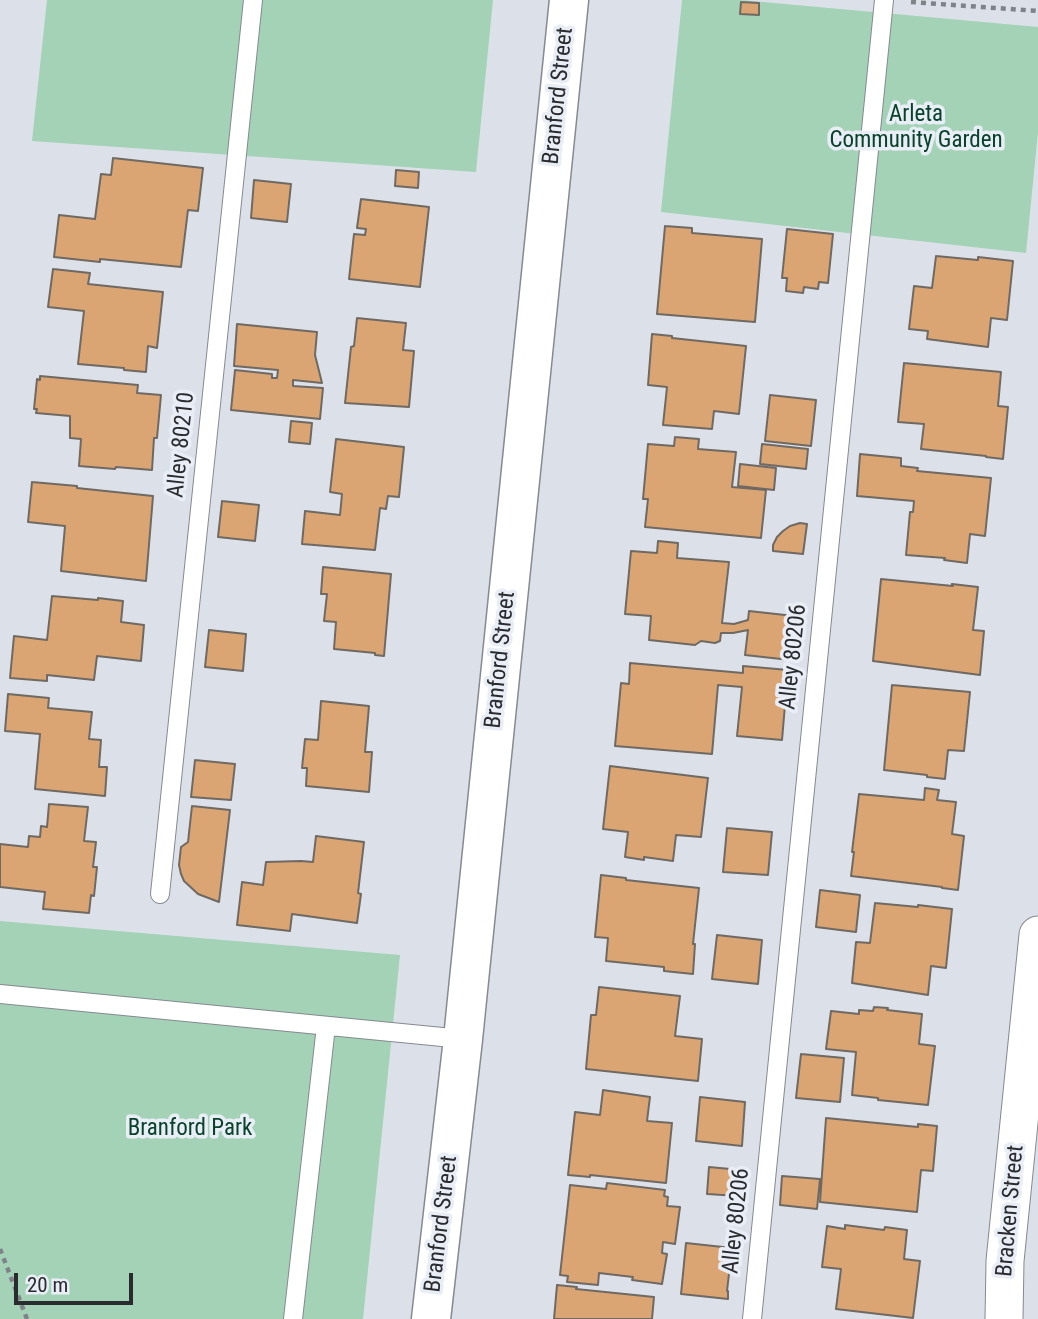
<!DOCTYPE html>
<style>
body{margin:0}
#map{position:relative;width:1038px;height:1319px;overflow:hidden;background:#dce1e9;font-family:"Roboto Condensed",sans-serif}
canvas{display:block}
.scale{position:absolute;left:14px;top:1273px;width:119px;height:32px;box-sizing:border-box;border:4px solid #292b2e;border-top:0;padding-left:9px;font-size:21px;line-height:24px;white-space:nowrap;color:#292b2e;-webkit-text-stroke:5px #e9eef6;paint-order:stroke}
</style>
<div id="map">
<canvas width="1038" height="1319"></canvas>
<div class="scale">20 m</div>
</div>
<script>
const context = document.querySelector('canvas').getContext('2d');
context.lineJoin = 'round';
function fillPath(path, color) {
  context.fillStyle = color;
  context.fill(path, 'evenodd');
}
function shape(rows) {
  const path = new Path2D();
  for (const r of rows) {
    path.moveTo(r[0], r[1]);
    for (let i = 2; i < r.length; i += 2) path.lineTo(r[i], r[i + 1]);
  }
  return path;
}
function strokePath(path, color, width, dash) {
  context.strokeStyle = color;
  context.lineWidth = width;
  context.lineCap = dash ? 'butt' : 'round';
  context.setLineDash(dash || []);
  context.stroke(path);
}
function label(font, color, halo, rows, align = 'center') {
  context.font = font + ' "Roboto Condensed",sans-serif';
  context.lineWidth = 7;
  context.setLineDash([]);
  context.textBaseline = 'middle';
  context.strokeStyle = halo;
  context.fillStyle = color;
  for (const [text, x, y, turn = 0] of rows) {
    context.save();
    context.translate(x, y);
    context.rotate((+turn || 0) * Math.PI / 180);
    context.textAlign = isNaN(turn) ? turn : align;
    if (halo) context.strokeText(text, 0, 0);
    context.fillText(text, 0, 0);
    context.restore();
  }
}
const green = shape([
 [47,0,493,0,476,172,32,141],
 [682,0,741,0,1038,27,1038,132,1026,253,661,212],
 [0,921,400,955,363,1319,0,1319]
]);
const building = shape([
 [741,2,759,3,759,15,740,14,741,2],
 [113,158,203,168,198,211,188,210,181,267,100,259,100,262,54,257,59,215,95,219,101,174,111,175,113,158],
 [396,170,419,172,418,188,395,186,396,170],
 [254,180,291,184,287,222,251,218,254,180],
 [361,199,429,207,420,287,349,279,354,234,365,235,366,229,357,228,361,199],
 [665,226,692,228,692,233,762,239,755,322,657,314,665,226],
 [787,229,833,234,828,283,819,282,818,289,804,287,803,293,786,291,787,278,782,278,787,229],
 [936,256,978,260,978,257,1013,261,1007,320,991,318,988,347,927,339,928,331,909,329,914,286,932,288,936,256],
 [53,269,90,273,88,284,163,292,157,348,148,346,146,372,124,370,124,368,78,364,84,311,48,307,53,269],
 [357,318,406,323,403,350,414,351,409,407,345,403,351,347,354,346,357,318],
 [237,324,317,332,315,355,322,383,293,380,293,386,323,388,320,419,231,410,235,370,272,374,272,378,277,378,278,370,234,366,237,324],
 [652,334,672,336,672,338,746,346,739,414,714,411,712,429,663,425,667,387,648,385,652,334],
 [904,363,1001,372,998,406,1008,407,1003,459,986,457,986,456,921,449,924,424,898,422,904,363],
 [40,376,138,385,137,393,161,395,157,438,154,438,152,470,116,467,115,469,79,466,81,439,70,438,70,416,36,413,37,409,34,409,37,379,40,380,40,376],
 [770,395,816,400,811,446,765,441,770,395],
 [291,421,312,423,310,444,289,442,291,421],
 [675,437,699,439,698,449,736,452,732,487,766,490,761,538,645,527,648,499,643,499,648,444,674,446,675,437],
 [336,439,404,447,399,497,388,496,386,509,380,508,375,550,302,544,305,511,340,515,342,494,330,492,336,439],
 [762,444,808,449,806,469,760,464,762,444],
 [860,454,901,458,901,466,918,468,917,471,991,478,985,536,970,534,967,563,944,560,945,558,906,555,910,512,913,512,914,501,857,496,860,454],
 [740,464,776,468,774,490,738,486,740,464],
 [32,482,77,486,77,488,153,496,146,581,61,571,65,526,28,522,32,482],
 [222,501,259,505,255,541,218,537,222,501],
 [800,523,807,524,803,554,773,551,773,545,777,537,783,531,790,526,800,523],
 [658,541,678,543,677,558,729,562,722,623,734,624,748,620,749,611,794,616,790,660,745,655,748,630,733,633,721,633,720,641,715,643,701,641,695,645,649,640,651,616,625,614,631,551,657,553,658,541],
 [323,567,391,574,384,656,375,655,375,653,334,649,336,622,324,621,327,594,321,594,323,567],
 [881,579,953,586,952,584,978,587,973,630,984,631,980,675,873,661,881,579],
 [52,596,98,600,98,598,123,601,121,622,144,625,141,661,97,656,94,680,47,675,47,681,10,678,14,636,47,640,52,596],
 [209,630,246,634,243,671,205,667,209,630],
 [630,663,743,673,743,666,788,670,782,740,737,736,742,687,718,685,712,754,615,746,621,683,629,684,630,663],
 [892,685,970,692,964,751,948,750,945,779,927,777,927,775,884,770,892,685],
 [8,694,49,698,48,708,92,712,89,739,101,740,99,767,107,767,105,796,35,789,40,734,5,731,8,694],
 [321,701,369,706,365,752,372,752,369,792,306,786,307,768,302,768,305,739,318,740,321,701],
 [195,760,235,764,231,800,191,797,195,760],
 [610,766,708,778,701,837,676,835,673,861,644,857,644,860,625,857,628,832,603,829,610,766],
 [925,788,939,790,937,800,956,802,952,834,964,836,958,890,942,888,942,887,851,876,854,852,852,852,859,794,924,800,925,788],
 [49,804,88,807,84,841,96,842,93,867,97,867,94,896,91,895,89,913,43,909,45,892,0,887,0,844,28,847,29,836,40,837,41,826,47,827,49,804],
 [192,806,230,810,219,902,198,894,184,881,181,874,179,865,181,847,188,842,192,806],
 [727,828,772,832,768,875,723,872,727,828],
 [316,836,364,842,358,893,361,894,357,923,292,914,290,931,237,925,242,882,263,885,266,862,301,861,313,862,316,836],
 [601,875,626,878,626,880,699,888,693,944,695,944,693,974,664,971,664,967,606,961,608,938,595,937,601,875],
 [820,890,860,895,856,932,816,927,820,890],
 [875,903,918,907,918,905,952,909,946,968,931,966,928,995,852,983,856,942,870,943,875,903],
 [717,935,762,940,758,984,712,979,717,935],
 [599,987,680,996,675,1036,702,1039,698,1081,586,1069,591,1015,596,1015,599,987],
 [874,1007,888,1008,887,1010,922,1014,919,1044,935,1046,928,1105,878,1100,878,1098,852,1095,856,1052,826,1049,831,1011,859,1014,859,1010,873,1011,874,1007],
 [801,1054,844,1058,840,1102,796,1098,801,1054],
 [603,1090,650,1097,647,1121,672,1123,666,1183,590,1175,590,1177,568,1175,575,1112,600,1115,603,1090],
 [700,1097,745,1102,742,1146,696,1141,700,1097],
 [826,1118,918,1127,918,1124,937,1126,933,1171,921,1170,917,1212,820,1202,826,1118],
 [709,1167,741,1170,739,1196,707,1194,709,1167],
 [782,1176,820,1179,817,1209,780,1205,782,1176],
 [607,1183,665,1190,664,1196,668,1197,667,1206,680,1207,675,1244,663,1242,662,1253,667,1254,662,1284,632,1280,633,1277,599,1273,598,1285,567,1282,568,1276,560,1275,570,1185,606,1189,607,1183],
 [845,1225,884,1230,885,1227,907,1230,904,1259,920,1261,913,1318,836,1309,841,1269,822,1267,827,1226,845,1229,845,1225],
 [686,1243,732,1248,727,1291,728,1291,728,1299,681,1294,686,1243],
 [557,1285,577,1287,576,1289,654,1297,652,1319,554,1319,557,1285]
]);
const path = shape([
 [911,2,1038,11],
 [0,1249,27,1319]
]);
const lane = shape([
 [160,894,253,0],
 [0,994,463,1039],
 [293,1319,326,1026],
 [752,1319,884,0]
]);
const street = shape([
 [1004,1319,1005,1261,1038,935]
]);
const secondary = shape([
 [431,1319,463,1039,569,0]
]);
const streetNames = [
 ["Branford Street",559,96,-84],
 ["Alley 80210",182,445,-84],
 ["Alley 80206",794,657,-84],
 ["Branford Street",501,660,-84],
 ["Bracken Street",1011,1211,-85],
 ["Alley 80206",737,1221,-84],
 ["Branford Street",442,1224,-83]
];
const parkNames = [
 ["Arleta",916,115],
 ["Community Garden",916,141],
 ["Branford Park",190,1129]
];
fillPath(green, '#a3d2b6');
fillPath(building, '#daa572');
strokePath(building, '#6f6963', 2);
strokePath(lane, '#858991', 20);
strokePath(street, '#858991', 39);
strokePath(secondary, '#858991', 41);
strokePath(path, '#7f8288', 4.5, [5, 5]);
strokePath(lane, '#fff', 18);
strokePath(street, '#fff', 37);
strokePath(secondary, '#fff', 38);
label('23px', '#292b2e', '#e9eef6', streetNames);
label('23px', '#074229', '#e9eef6', parkNames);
</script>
